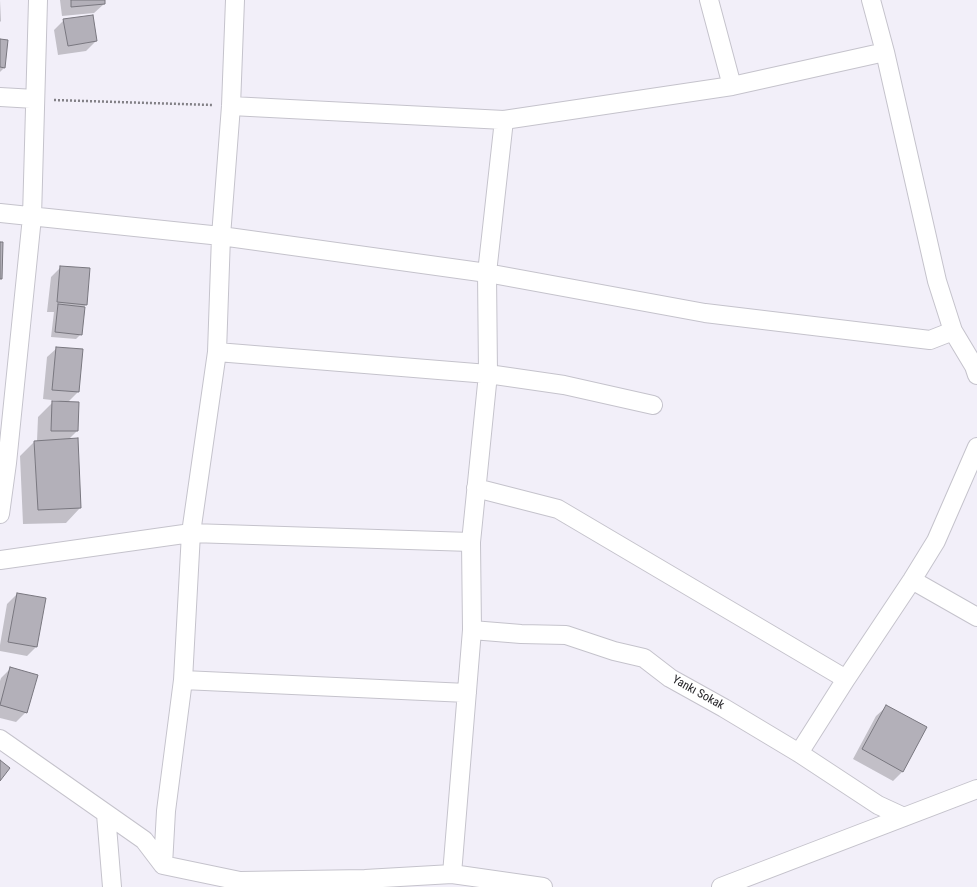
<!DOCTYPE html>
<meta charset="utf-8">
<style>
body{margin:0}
canvas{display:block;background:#f2eff9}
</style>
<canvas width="977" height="887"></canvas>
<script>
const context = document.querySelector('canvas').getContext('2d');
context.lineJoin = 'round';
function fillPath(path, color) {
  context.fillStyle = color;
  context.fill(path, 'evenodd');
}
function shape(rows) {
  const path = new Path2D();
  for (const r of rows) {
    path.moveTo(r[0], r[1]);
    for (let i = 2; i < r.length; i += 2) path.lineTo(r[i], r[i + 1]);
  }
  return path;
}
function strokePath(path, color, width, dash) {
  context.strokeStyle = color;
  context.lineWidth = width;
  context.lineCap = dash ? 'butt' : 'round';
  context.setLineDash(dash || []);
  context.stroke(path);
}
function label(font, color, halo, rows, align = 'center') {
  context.font = font + ' "Roboto Condensed",sans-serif';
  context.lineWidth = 3;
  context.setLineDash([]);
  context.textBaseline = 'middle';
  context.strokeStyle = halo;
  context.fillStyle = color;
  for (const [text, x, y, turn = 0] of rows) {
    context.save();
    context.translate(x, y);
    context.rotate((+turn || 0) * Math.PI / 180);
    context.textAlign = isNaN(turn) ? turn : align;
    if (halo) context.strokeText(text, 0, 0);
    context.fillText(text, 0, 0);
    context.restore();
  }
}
const shadow = shape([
 [0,0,1,21,0,22],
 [60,0,104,0,104,4,94,13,62,16],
 [64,20,96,41,86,51,58,55,54,30],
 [0,40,4,68,0,72],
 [61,267,86,305,84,307,81,334,76,339,51,337,54,312,47,312,51,277],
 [57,348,78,392,67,403,77,431,68,440,80,508,66,523,23,524,20,456,34,442,37,441,38,417,53,402,60,403,60,401,43,399,47,357],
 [17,594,37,646,27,656,0,651,0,645,7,604],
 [11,668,26,712,16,722,0,718,0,681,1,678],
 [886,707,903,771,893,781,853,759,876,716]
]);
const building = shape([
 [71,0,105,0,105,4,71,7,71,0],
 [93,15,97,41,68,46,63,19,93,15],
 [0,39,8,40,5,68,0,67,0,39],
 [0,242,3,242,2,279,0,279,0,242],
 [60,266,90,268,87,305,57,302,60,266],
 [58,304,85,307,82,335,55,332,58,304],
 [56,347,83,349,79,392,52,390,56,347],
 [52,401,79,402,78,431,51,431,52,401],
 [78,438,81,508,38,510,34,441,78,438],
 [17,593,46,598,37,647,8,642,17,593],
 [10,667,38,675,27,713,0,705,10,667],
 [886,705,927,727,903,772,862,749,886,705],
 [0,760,10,768,0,781,0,760]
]);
const path = shape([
 [54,100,213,105]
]);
const street = shape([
 [709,0,732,86],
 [871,0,885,52,937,281,953,331,974,366,977,375],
 [0,97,35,99],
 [231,106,504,120,732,86,885,52],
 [504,120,487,273,705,313,930,340,953,331],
 [0,213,221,236,487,273,488,374,471,542,472,630,452,874],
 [217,352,488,374,564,385,653,405],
 [476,488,558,509,846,679],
 [0,514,7,463,32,217,38,0],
 [0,560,191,533,471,542],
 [912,580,977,617],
 [472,630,521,634,566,635,614,651,644,658,670,678,724,708,799,753,878,805,904,817],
 [183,680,467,693],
 [0,739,144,840,163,865,240,881,365,879,452,874,543,887],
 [799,753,846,679,912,580,936,541,977,447],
 [106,814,112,887],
 [163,865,166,811,183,680,191,533,217,352,221,236,231,106,235,0],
 [721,887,977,789]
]);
const streetNames = [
 ["Yankı Sokak",698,693,29]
];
fillPath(shadow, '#0003');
fillPath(building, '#b3b0b9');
strokePath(building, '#79777f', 1);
strokePath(street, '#c5c3cc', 20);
strokePath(path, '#828086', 2.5, [2, 2]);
strokePath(street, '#fff', 18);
label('12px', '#242327', '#fff', streetNames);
</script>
